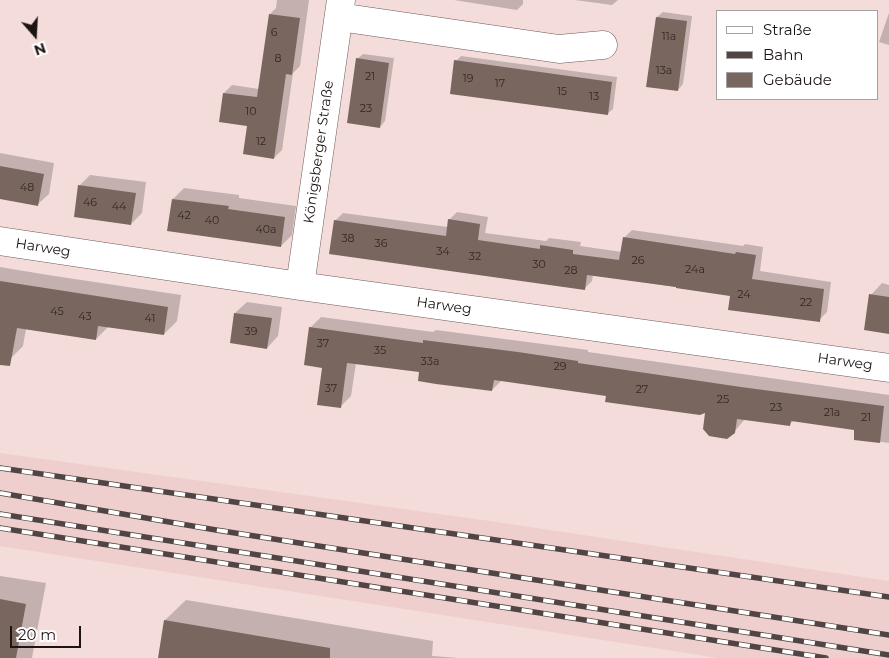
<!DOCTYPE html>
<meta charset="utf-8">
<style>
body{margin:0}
#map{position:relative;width:889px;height:658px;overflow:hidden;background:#f4dcdb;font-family:Montserrat,sans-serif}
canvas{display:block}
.legend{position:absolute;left:716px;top:10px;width:162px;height:90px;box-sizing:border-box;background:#fff;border:1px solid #a4a1a1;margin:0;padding:6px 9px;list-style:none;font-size:15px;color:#1c1413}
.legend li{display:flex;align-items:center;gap:10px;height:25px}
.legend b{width:25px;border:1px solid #a4a1a1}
.north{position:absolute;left:10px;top:10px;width:50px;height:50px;-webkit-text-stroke:4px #fff;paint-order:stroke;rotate:161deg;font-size:14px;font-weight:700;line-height:20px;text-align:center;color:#1c1413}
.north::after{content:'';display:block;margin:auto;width:18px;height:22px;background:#1c1413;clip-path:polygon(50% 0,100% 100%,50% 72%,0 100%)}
.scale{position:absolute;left:10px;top:626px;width:71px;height:22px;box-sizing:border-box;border:2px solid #1c1413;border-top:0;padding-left:6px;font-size:15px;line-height:18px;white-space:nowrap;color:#1c1413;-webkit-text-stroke:4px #fff;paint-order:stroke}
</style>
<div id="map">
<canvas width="889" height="658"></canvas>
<ul class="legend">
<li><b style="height:6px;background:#fff"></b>Straße</li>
<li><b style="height:6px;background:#514544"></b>Bahn</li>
<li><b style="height:14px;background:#79665f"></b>Gebäude</li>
</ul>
<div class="north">N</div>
<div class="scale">20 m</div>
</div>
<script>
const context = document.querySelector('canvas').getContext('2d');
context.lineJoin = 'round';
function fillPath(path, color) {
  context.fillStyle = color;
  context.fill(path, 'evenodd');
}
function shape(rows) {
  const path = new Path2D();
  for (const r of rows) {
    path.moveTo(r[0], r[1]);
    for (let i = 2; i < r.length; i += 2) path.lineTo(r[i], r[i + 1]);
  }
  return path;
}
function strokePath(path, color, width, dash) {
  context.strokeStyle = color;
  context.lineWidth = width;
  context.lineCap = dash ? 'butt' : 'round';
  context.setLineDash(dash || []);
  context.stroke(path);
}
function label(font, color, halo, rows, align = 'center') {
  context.font = font + ' Montserrat,sans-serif';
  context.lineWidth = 4;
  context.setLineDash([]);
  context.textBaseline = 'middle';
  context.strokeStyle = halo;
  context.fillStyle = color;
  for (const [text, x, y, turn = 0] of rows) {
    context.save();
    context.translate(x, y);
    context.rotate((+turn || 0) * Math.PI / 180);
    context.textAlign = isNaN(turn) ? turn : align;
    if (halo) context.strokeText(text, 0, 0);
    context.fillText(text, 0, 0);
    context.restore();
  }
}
const built = shape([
 [0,453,490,521,889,581,889,658,718,658,0,546]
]);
const shadow = shape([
 [277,0,309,0,300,66,293,73,282,150,274,158,224,93,232,85,259,89,270,14,276,8],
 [454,0,523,0,523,4,517,10],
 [575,0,618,0,612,5],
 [663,12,692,16,683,84,678,90,657,17],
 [889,13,889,45,879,42],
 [363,54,394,58,385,121,380,127,357,59],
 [461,56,617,77,613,109,607,114,456,61],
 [0,153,54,163,49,194,37,205,0,198],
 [90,175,146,182,142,213,131,224,79,186],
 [184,188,239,195,239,198,296,206,292,235,281,246,173,199],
 [457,212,488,217,485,233,546,241,549,238,581,242,580,246,622,252,624,238,632,230,743,246,745,244,763,247,760,271,831,282,827,312,819,320,731,295,593,275,592,281,584,289,335,221,343,213,448,227,449,220],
 [0,267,48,275,181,295,177,321,164,334,109,326,96,339,26,329,23,346,10,359,0,357],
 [882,283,889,285,889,332,871,295],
 [247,302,282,307,278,336,267,348,235,313],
 [321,317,433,332,436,330,588,350,588,352,889,395,889,443,855,438,855,429,794,420,789,425,745,419,734,432,707,411,608,395,502,380,492,390,420,371,356,363,351,396,340,407,323,367,310,328],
 [0,576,46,583,32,658,0,658],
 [186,600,433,641,432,656,459,658,160,658,165,620]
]);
const building = shape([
 [269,14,300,18,292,75,286,74,274,159,243,154,247,126,219,122,223,93,257,97],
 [656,17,687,21,678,91,646,87],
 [356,58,389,63,380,128,347,123],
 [454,60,612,82,608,115,450,94],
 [0,166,44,174,38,206,0,199],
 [78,185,136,193,131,225,74,217],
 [172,199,229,206,228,209,285,217,281,247,167,231],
 [448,219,480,224,478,240,540,249,540,245,573,250,573,254,619,260,623,237,735,254,736,252,756,255,752,279,824,289,820,322,728,310,730,296,676,288,676,287,587,275,585,290,329,254,334,220,446,236],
 [0,281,168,307,164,335,98,326,96,340,17,328,10,366,0,365],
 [869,294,889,297,889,334,864,330],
 [234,313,272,318,267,349,230,343],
 [309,327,423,343,423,340,518,352,578,361,578,363,741,387,884,406,880,443,854,440,854,430,791,421,790,426,737,419,735,433,727,439,709,436,703,429,705,413,700,415,605,402,606,396,494,380,492,391,436,384,418,381,419,372,347,363,341,408,317,405,322,368,304,365],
 [0,599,26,604,16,658,0,658],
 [164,620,330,648,330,658,158,658]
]);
const street = shape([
 [339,17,559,49,603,45],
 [0,241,300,286,889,368],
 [300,286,341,0]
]);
const rail = shape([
 [0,468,889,597],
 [0,493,216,530,889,635],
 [0,514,889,655],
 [0,528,826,658]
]);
const numberNames = [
 ["6",274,33],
 ["11a",669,37],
 ["8",278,59],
 ["13a",664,71],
 ["21",370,77],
 ["19",468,79],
 ["17",500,84],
 ["15",562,92],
 ["13",594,97],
 ["23",366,109],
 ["10",251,112],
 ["12",261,142],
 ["48",27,188],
 ["46",90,203],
 ["44",119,207],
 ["42",184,216],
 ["40",212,221],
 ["40a",266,230],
 ["38",348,239],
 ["36",381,244],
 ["34",443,252],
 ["32",475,257],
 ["26",638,261],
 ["30",539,265],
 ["24a",695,270],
 ["28",571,271],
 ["24",744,295],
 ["22",806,303],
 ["45",57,312],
 ["43",85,317],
 ["41",150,319],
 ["39",251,332],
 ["37",323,344],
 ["35",380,351],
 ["33a",430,362],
 ["29",560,367],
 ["37",331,389],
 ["27",642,390],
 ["25",723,400],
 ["23",776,408],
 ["21a",832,413],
 ["21",866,418]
];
const streetNames = [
 ["Königsberger Straße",319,152,-82],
 ["Harweg",43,248,9],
 ["Harweg",444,306,8],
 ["Harweg",845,362,8]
];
fillPath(built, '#efcfcd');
fillPath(shadow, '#0003');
fillPath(building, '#79665f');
strokePath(street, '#6e5a59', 29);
strokePath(street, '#fff', 28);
strokePath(rail, '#514544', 5.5);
strokePath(rail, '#fff', 4, [11]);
label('11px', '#332826', null, numberNames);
label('14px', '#1c1413', '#fff', streetNames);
</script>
